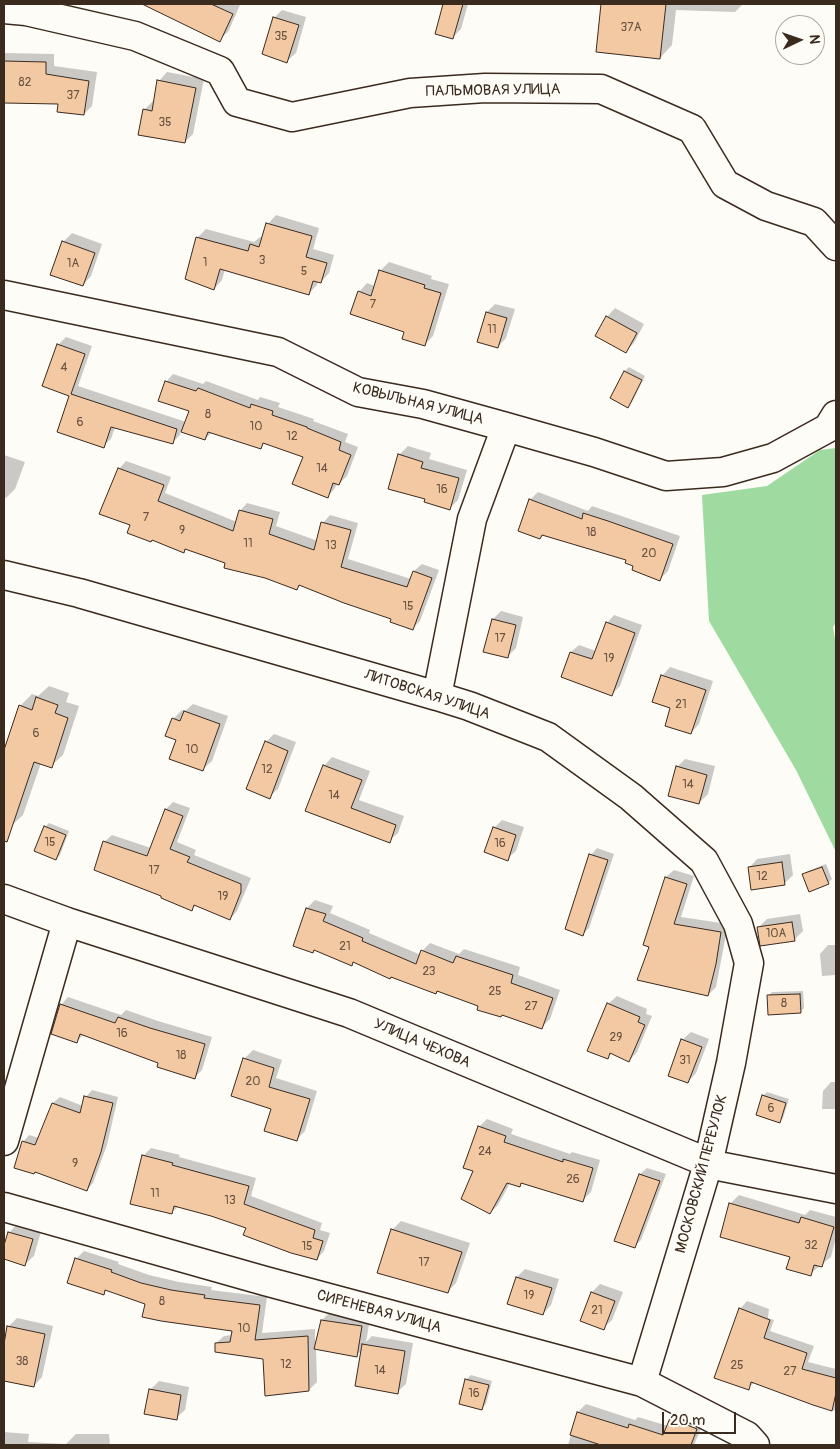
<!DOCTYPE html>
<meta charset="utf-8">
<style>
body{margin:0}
#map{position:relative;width:840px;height:1449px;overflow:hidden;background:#fdfcf7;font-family:Pangolin,sans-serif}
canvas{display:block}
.frame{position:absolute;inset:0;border:5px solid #3b2a1e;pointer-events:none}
.north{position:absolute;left:775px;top:15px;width:50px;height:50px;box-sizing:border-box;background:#fdfcf7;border:1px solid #afa8a0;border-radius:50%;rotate:87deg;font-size:14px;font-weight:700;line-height:20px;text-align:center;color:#3b2a1e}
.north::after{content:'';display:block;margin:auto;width:18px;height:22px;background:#3b2a1e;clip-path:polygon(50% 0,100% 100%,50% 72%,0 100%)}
.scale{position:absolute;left:662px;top:1412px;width:74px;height:22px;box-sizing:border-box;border:2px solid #3b2a1e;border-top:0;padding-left:6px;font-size:15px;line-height:18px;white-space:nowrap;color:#3b2a1e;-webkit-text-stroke:4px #fdfcf7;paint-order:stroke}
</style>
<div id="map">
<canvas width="840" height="1449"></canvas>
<div class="frame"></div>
<div class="north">N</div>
<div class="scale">20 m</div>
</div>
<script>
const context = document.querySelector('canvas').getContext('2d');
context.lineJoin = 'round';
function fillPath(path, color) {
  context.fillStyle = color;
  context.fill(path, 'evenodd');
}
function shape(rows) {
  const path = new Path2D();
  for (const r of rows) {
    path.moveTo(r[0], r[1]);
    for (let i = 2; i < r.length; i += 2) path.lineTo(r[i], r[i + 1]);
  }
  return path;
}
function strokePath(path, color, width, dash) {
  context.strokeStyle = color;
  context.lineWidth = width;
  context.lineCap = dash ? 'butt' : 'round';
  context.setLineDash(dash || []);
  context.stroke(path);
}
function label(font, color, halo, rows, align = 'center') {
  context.font = font + ' Pangolin,sans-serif';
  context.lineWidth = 4.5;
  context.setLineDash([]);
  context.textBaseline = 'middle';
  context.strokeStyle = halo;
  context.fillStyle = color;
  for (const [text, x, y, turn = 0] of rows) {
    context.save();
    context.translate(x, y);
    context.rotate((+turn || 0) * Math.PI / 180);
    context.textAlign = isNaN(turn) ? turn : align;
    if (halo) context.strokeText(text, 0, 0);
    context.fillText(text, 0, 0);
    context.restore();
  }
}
const green = shape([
 [836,448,836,623,833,627,836,645,836,852,796,770,709,621,702,495,767,486,820,450]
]);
const shadow = shape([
 [169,4,237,4,240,5,228,32,219,40,165,13],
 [445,4,468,4,461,29,452,38,436,33],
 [602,4,743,4,735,12,676,10,672,45,660,58,598,51],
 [282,10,306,17,296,53,287,61,274,18],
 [4,53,54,54,54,66,97,72,92,106,84,114,59,103,4,102],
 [167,72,204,79,193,134,185,142,144,110,153,101,155,102,159,81],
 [276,215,319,228,313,249,334,255,329,273,321,282,318,281,317,285,308,294,225,269,222,280,214,289,197,238,206,229,254,242,260,237,263,238,268,224],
 [72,233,102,244,91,276,83,285,63,242],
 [389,262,432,276,431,279,449,284,433,336,424,345,359,292,367,283,375,286,380,271],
 [495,304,515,309,506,338,498,347,487,312],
 [615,308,644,324,634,343,626,351,607,317],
 [66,337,92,346,78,386,186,422,190,411,166,382,173,374,203,384,206,381,258,400,260,397,280,403,278,407,314,419,313,421,348,434,345,442,358,447,347,476,339,484,337,483,335,488,328,496,304,456,265,442,260,448,212,432,205,439,181,430,180,435,172,443,115,427,111,439,103,446,71,395,58,345],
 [629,367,645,376,632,402,628,406,612,398,625,371],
 [408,446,431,453,429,459,467,470,458,500,450,508,427,499,399,455],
 [4,455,25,462,15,489,6,498,4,497],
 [126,461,171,477,165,493,237,522,240,511,247,503,280,512,276,526,318,541,323,523,330,515,358,523,348,559,411,579,414,571,422,564,439,570,420,621,412,629,392,618,301,585,296,589,187,548,184,551,132,524,119,469],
 [538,492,588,511,592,506,680,536,668,571,660,579,627,559,543,534,540,538,530,500],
 [501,611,523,617,516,648,507,657,493,619],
 [614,615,642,625,620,686,612,694,563,676,571,652,579,645,596,651,607,623],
 [670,667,713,681,699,724,691,733,662,676],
 [49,686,69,693,66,702,79,706,63,755,51,766,41,763,23,815,11,826,4,824,4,754,20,706,32,694,38,696],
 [193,704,228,716,212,761,203,769,177,740,173,719,182,710,185,711],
 [274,734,296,742,278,789,269,797,266,742],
 [332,757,370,771,359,800,404,816,398,833,389,841,307,811,324,766],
 [685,759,715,766,708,794,699,803,677,767],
 [173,802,190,808,177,842,196,850,194,855,251,878,237,911,230,919,196,905,191,910,163,895,104,842,112,835,151,848,166,809],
 [502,820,524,827,516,851,507,859,494,828],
 [49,823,69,831,60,855,56,859,45,827],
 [597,848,614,854,589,928,583,934,591,855],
 [790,854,793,875,784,884,749,868,757,859],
 [826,864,832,879,828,883,804,875,808,871],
 [674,870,694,876,681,917,728,924,716,987,708,995,650,946,666,877],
 [315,900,333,906,330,913,370,930,369,933,421,955,422,951,430,943,459,954,464,949,520,967,518,975,560,990,550,1019,542,1027,438,990,436,993,354,962,351,964,315,949,295,945,307,908],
 [800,914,803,931,794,940,758,928,767,919],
 [828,945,836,945,836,975,822,976,820,954],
 [803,991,804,1008,800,1012,768,996,772,992],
 [617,996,647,1009,646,1014,652,1016,637,1052,629,1061,612,1053,607,1058,608,1004],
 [68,997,121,1015,126,1010,158,1021,212,1037,202,1070,195,1077,84,1034,77,1041,61,1005],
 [691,1032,709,1039,696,1073,688,1082,682,1040],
 [253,1050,282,1060,276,1078,317,1091,305,1131,297,1139,273,1108,244,1059],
 [831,1082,836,1082,836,1109,822,1109,823,1091],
 [92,1090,118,1097,107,1145,93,1183,87,1190,23,1142,29,1135,39,1138,53,1103,60,1097,83,1106,86,1097],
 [767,1092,789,1099,783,1118,779,1122,763,1096],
 [487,1119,513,1129,511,1134,570,1154,572,1152,600,1160,591,1192,583,1200,523,1182,519,1186,510,1183,498,1205,490,1213,474,1171,479,1127],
 [151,1148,180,1155,179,1157,256,1178,251,1196,322,1223,320,1230,330,1233,324,1251,317,1259,248,1227,179,1206,171,1213,143,1156],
 [647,1168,666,1174,641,1240,634,1247,640,1174],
 [739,1195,805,1215,810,1210,836,1217,836,1237,831,1257,810,1274,730,1204],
 [401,1221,470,1243,456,1283,447,1292,392,1230],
 [17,1224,41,1231,34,1256,25,1264,4,1258,4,1250,9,1233],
 [84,1251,119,1262,118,1264,149,1275,179,1282,212,1287,211,1290,267,1297,262,1333,315,1329,315,1345,322,1320,330,1312,370,1319,366,1342,372,1336,413,1343,406,1384,397,1392,362,1350,357,1355,316,1348,317,1382,309,1390,265,1357,216,1343,224,1336,232,1335,233,1330,107,1290,103,1293,76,1259],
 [525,1269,559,1279,551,1305,543,1314,517,1277],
 [600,1284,623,1292,612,1320,603,1328,592,1292],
 [747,1301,769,1309,768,1318,774,1320,770,1331,814,1346,808,1362,836,1369,836,1411,813,1404,755,1382,748,1388,740,1309],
 [17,1318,53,1326,42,1377,34,1386,4,1379,4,1350,8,1327],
 [471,1375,492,1381,486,1404,482,1408,461,1403,467,1379],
 [159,1381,189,1387,185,1410,176,1418,150,1390],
 [586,1404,635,1420,638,1417,668,1426,671,1419,679,1411,704,1421,694,1445,568,1445,578,1412],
 [4,1432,29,1434,28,1442,66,1444,76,1434,109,1434,110,1445,4,1445]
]);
const building = shape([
 [142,4,211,4,233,14,220,42,142,4],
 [443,4,463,4,453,39,435,34,443,4],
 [601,4,666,4,660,59,596,52,601,4],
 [273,17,299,25,287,63,262,54,273,17],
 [4,61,46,62,46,74,89,81,84,115,57,112,58,104,4,103,4,61],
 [157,80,196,88,185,143,138,135,143,109,152,111,157,80],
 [266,223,312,236,306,257,327,263,321,283,313,281,309,295,220,269,214,290,185,279,196,237,248,251,250,244,259,247,266,223],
 [62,241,95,253,83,286,50,275,62,241],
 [379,270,425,285,424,288,441,293,425,346,402,339,404,332,350,314,358,291,371,296,379,270],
 [486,312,507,318,498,348,477,342,486,312],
 [606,316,637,333,626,353,595,336,606,316],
 [57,344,85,354,71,394,177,429,173,444,111,427,104,448,57,432,69,396,42,386,57,344],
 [624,371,642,380,628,408,610,398,624,371],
 [165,381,196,391,198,388,250,408,251,404,273,411,272,415,307,427,307,428,341,442,339,450,351,455,339,485,333,483,328,498,292,484,303,457,263,443,261,449,208,432,205,440,181,432,189,411,158,401,165,381],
 [398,454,423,462,421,468,459,478,450,510,424,502,425,499,388,489,398,454],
 [118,468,164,485,158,501,233,531,239,510,273,519,269,534,314,550,321,522,351,530,341,567,407,587,413,571,432,578,413,630,390,622,391,619,344,603,299,585,297,590,265,578,224,568,225,563,185,549,184,553,152,540,151,542,127,533,130,525,99,514,118,468],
 [529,499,582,519,583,513,608,521,673,544,660,581,632,570,633,566,625,563,626,560,542,535,540,539,518,531,529,499],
 [492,619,516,625,508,658,483,652,492,619],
 [606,622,635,633,612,696,561,677,570,652,592,659,606,622],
 [661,675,706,690,691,734,665,726,670,708,652,702,661,675],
 [36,697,58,705,55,713,68,718,52,768,34,762,7,842,4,841,4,750,19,705,32,710,36,697],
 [184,711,220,724,203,771,169,759,176,740,165,736,172,718,180,721,184,711],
 [265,741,288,751,270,799,246,789,265,741],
 [323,765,362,780,351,808,396,825,390,843,305,811,323,765],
 [676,766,707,775,699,804,668,796,676,766],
 [165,809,183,816,170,849,190,857,187,862,241,884,241,892,230,920,194,905,192,911,161,898,161,896,94,870,103,841,147,856,165,809],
 [44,826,66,835,56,860,34,851,44,826],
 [493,827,516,835,508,861,484,852,493,827],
 [589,854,608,860,583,936,565,929,589,854],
 [782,862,785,885,751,890,748,867,782,862],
 [822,867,829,884,809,892,802,874,822,867],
 [665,877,687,884,674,924,721,932,716,964,708,996,637,980,649,947,643,945,665,877],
 [306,908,326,914,323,921,363,938,362,941,416,964,421,950,453,963,456,956,513,975,511,983,553,998,542,1029,502,1015,501,1017,477,1010,478,1006,437,991,436,994,391,977,390,979,353,962,352,966,314,950,313,953,293,946,306,908],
 [792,922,795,941,760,946,757,927,792,922],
 [800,994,801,1013,768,1015,767,995,800,994],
 [607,1003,640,1017,638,1022,645,1025,629,1062,610,1053,608,1059,587,1051,607,1003],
 [60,1004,115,1023,118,1017,150,1028,205,1044,195,1079,157,1067,158,1063,80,1034,77,1043,51,1034,60,1004],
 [681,1039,702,1047,688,1083,668,1076,681,1039],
 [243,1058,274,1068,269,1087,310,1099,297,1141,264,1131,271,1109,231,1096,243,1058],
 [762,1095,786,1103,780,1123,756,1115,762,1095],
 [84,1096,113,1103,101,1152,87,1191,35,1172,34,1174,14,1168,22,1141,35,1145,52,1103,80,1113,84,1096],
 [478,1126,506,1136,504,1142,563,1162,563,1159,593,1168,583,1202,521,1183,520,1187,507,1183,490,1214,461,1199,473,1171,463,1168,478,1126],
 [142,1155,173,1163,172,1165,249,1186,244,1204,315,1230,313,1238,323,1241,317,1260,291,1253,243,1235,246,1228,211,1216,174,1206,172,1214,130,1204,142,1155],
 [639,1174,660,1181,635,1248,614,1241,639,1174],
 [729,1203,799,1223,801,1217,834,1227,822,1267,814,1265,811,1276,786,1269,790,1257,720,1237,729,1203],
 [391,1229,462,1252,448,1293,377,1273,391,1229],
 [8,1232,33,1239,25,1266,4,1259,4,1245,8,1232],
 [75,1258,112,1270,111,1272,141,1283,171,1290,205,1295,204,1298,260,1305,255,1340,308,1336,309,1391,265,1396,263,1359,215,1352,215,1343,230,1342,232,1331,161,1321,142,1317,145,1304,105,1290,104,1295,67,1283,75,1258],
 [516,1277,552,1288,543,1315,507,1304,516,1277],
 [591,1292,615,1301,604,1330,580,1321,591,1292],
 [739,1308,770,1320,764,1338,807,1353,802,1369,836,1378,836,1393,832,1411,813,1405,751,1382,749,1390,714,1378,739,1308],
 [321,1320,362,1326,357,1357,314,1349,321,1320],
 [7,1326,45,1334,34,1387,4,1381,4,1344,7,1326],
 [362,1344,405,1351,398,1394,355,1386,362,1344],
 [465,1379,489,1385,482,1410,459,1404,465,1379],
 [149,1389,181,1395,177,1420,144,1414,149,1389],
 [577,1412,628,1428,629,1424,663,1435,670,1418,697,1429,691,1445,601,1445,570,1435,577,1412]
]);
const street = shape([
 [4,9,26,11,135,36,220,71,237,102,292,117,410,93,485,88,601,89,692,129,725,184,766,206,814,222,836,246],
 [4,295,278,352,358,392,423,404,506,427,594,452,666,476,723,472,773,458,828,428,836,415],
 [4,575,79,593,437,696,469,706,548,737,631,797,704,861,738,924,749,963,731,1063,708,1164,642,1382],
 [437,696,472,519,506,427],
 [4,899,67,922,349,1013,709,1163,708,1164,836,1189],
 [4,1141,67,922],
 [4,1207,265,1281,642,1382,747,1436,755,1445]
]);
const numberNames = [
 ["37А",631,28],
 ["35",281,37],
 ["82",25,83],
 ["37",73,96],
 ["35",165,123],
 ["3",262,261],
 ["1",205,263],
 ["1А",73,264],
 ["5",304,272],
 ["7",373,305],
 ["11",492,330],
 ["4",64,368],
 ["8",208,415],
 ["6",80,423],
 ["10",256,427],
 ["12",292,437],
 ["14",322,469],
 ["16",442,490],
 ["7",146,518],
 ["9",182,531],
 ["18",591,533],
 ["11",248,544],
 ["13",331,546],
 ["20",649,554],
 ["15",408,607],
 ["17",500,639],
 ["19",609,659],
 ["21",681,705],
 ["6",36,734],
 ["10",192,750],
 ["12",267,770],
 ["14",688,785],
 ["14",334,796],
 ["15",50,843],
 ["16",500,844],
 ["17",154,871],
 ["12",762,877],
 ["19",223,897],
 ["10А",776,934],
 ["21",345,947],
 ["23",429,972],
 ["25",495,992],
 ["8",784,1004],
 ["27",531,1007],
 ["16",122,1034],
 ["29",616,1038],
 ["18",181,1056],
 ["31",685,1061],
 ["20",253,1082],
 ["6",771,1109],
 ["24",485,1152],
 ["9",75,1164],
 ["26",573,1180],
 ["11",155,1194],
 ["13",230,1201],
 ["32",811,1246],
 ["15",307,1247],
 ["17",424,1263],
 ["19",529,1296],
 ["8",162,1302],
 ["21",597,1311],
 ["10",244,1329],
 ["38",22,1362],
 ["12",286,1365],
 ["25",737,1366],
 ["14",380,1371],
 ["27",790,1372],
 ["16",474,1394]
];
const streetNames = [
 ["ПАЛЬМОВАЯ УЛИЦА",493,91,-1],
 ["КОВЫЛЬНАЯ УЛИЦА",418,404,14],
 ["ЛИТОВСКАЯ УЛИЦА",427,695,18],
 ["УЛИЦА ЧЕХОВА",422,1044,23],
 ["МОСКОВСКИЙ ПЕРЕУЛОК",702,1174,-75],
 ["СИРЕНЕВАЯ УЛИЦА",379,1312,15]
];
fillPath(green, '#9fdaa0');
fillPath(shadow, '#0003');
fillPath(building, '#f3c9a3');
strokePath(building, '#3b2a1e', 1);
strokePath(street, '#3b2a1e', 31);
strokePath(street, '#fdfcf7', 28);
label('12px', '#69523f', null, numberNames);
label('15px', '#3b2a1e', '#fdfcf7', streetNames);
</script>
